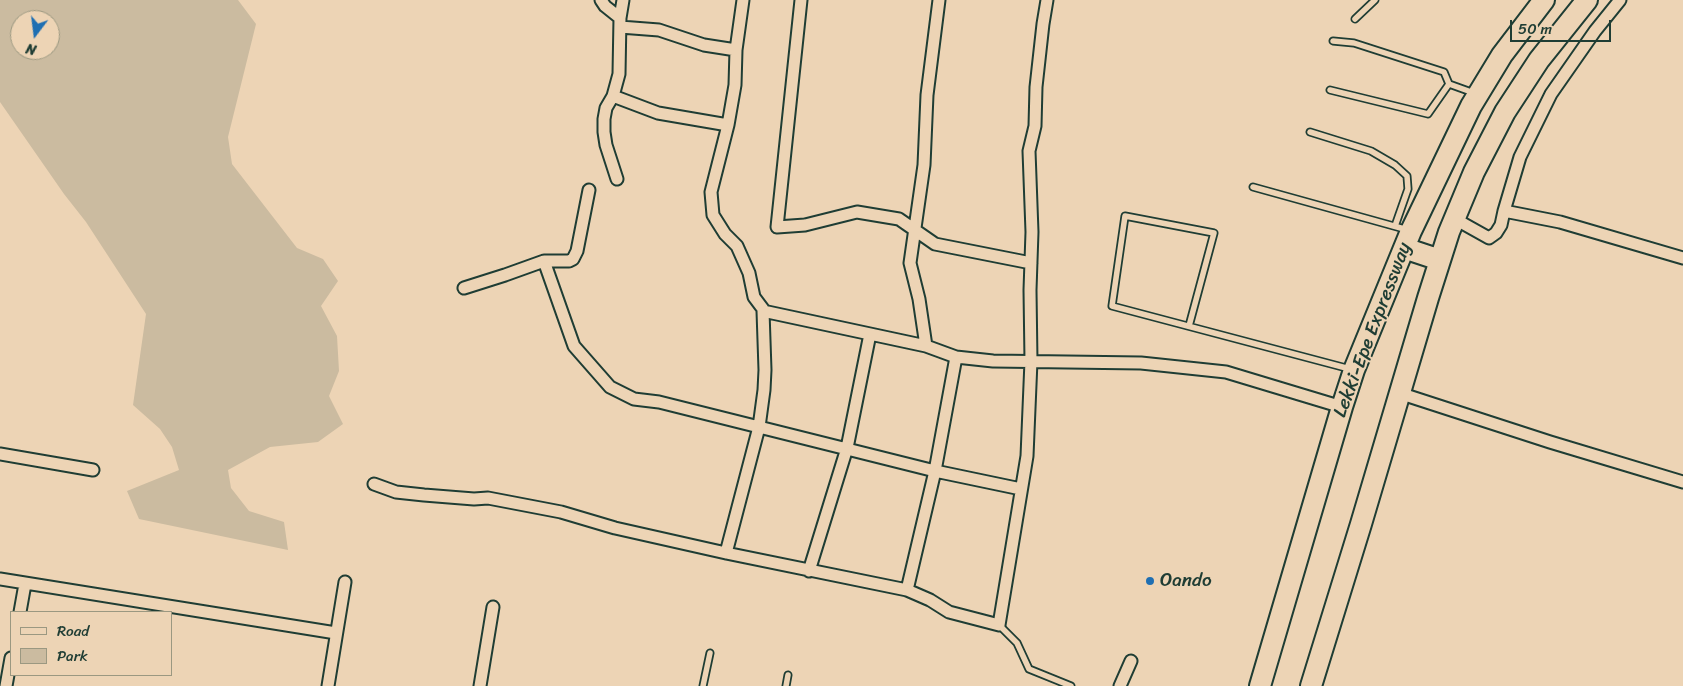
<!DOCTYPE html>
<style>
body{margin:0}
#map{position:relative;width:1683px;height:686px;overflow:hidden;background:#edd4b5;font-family:Sriracha,sans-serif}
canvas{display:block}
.legend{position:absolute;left:10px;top:611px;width:162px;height:65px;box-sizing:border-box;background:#edd4b5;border:1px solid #9b9881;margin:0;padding:6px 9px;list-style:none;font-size:15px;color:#1f3d34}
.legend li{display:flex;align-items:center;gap:10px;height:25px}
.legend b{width:25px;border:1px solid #9b9881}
.north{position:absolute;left:10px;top:10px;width:50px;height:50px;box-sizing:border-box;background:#edd4b5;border:1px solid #9b9881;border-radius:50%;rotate:195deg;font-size:14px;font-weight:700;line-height:20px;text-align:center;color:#1f3d34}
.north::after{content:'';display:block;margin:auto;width:18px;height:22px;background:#1f6fb2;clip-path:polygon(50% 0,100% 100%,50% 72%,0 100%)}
.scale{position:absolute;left:1510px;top:20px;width:101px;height:22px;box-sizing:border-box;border:2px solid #1f3d34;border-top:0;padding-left:6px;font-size:15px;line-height:18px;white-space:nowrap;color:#1f3d34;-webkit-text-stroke:4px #edd4b5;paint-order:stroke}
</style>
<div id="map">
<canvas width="1683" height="686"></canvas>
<ul class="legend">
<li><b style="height:6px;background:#edd4b5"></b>Road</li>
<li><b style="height:14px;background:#cbbba0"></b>Park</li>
</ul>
<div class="north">N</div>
<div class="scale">50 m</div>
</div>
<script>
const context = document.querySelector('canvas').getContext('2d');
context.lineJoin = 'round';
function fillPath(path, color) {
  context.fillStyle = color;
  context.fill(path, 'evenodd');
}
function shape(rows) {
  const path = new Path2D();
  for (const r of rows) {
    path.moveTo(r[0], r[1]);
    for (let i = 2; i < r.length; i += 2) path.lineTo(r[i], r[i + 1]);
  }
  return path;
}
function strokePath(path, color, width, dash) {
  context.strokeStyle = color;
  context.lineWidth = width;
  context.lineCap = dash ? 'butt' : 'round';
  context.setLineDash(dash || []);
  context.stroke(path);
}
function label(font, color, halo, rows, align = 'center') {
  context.font = font + ' Sriracha,sans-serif';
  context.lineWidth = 4;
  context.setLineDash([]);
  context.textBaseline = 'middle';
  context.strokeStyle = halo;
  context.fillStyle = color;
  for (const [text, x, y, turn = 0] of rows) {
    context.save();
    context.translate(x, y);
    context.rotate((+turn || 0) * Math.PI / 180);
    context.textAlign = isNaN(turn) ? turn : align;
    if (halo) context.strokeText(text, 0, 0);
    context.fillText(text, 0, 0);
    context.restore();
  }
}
const green = shape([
 [0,0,238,0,256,24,228,137,232,164,297,248,323,259,338,281,321,306,337,336,339,371,329,396,343,424,318,442,270,447,228,470,231,488,249,511,284,522,288,550,139,519,127,491,179,470,172,447,160,429,133,405,146,314,86,222,64,194,0,102],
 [20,20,50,20,50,50,20,50]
]);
const service = shape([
 [1355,19,1375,0],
 [1333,41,1354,43,1444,72,1449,84],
 [1330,90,1428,114,1449,84,1474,93],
 [1310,132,1371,151,1395,165,1407,176,1408,189,1395,226],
 [1253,187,1408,230],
 [1189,326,1214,233,1125,216,1112,306,1350,369],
 [999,625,1017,643,1029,669,1071,686],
 [703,686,710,653],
 [786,686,788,675]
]);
const minor = shape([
 [601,0,605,6,620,18],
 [743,0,736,50,735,85,728,125,711,192,713,215,725,234,737,246,749,273,754,297,763,309,763,311,926,346,956,357,993,361,1141,363,1226,372,1342,407],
 [801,0,777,227,805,225,857,212,899,219,935,244,1031,263],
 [620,27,659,30,704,45,736,50],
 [613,96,658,113,728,125],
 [617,179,606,145,604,132,604,119,606,108,613,96,619,74,620,18,623,0],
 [589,190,577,251,573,259,569,261,544,261,574,346,610,387,634,399,659,402,935,471,1021,489],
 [1504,211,1520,157,1551,94,1595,31,1620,0],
 [1455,219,1489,238,1496,233,1501,225,1504,211,1560,222,1683,258],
 [464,288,505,275,544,261],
 [926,346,919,299,910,263,924,165,927,95,939,0],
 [1399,393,1550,442,1683,482],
 [0,454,93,470],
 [374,484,396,492,424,495,474,499,488,498,561,512,615,528,726,553,907,590,930,600,949,612,999,625,1027,456,1031,361,1030,290,1032,232,1029,151,1035,126,1036,87,1043,24,1047,0],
 [726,553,759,427,764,390,765,370,763,311],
 [809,571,847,448,870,334],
 [0,579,336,633],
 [907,590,935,471,956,357],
 [20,612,25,584],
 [6,686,11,658],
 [328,686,345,582],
 [480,686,493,607],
 [1120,686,1131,661]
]);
const trunk = shape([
 [1404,248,1440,260],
 [1260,686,1342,407,1354,370,1411,231,1471,106,1502,55,1544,0],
 [1311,686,1361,524,1428,298,1449,232,1474,172,1505,112,1539,60,1587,0]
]);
const markers = [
 [1150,581,5,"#1f6fb2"]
];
const streetNames = [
 ["Lekki-Epe Expressway",1373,330,-69]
];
const poiNames = [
 ["Oando",1160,581]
];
fillPath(green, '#cbbba0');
strokePath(service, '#1f3d34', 9);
strokePath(minor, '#1f3d34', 15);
strokePath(trunk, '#1f3d34', 24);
strokePath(service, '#edd4b5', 5.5);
strokePath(minor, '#edd4b5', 11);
strokePath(trunk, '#edd4b5', 20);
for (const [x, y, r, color] of markers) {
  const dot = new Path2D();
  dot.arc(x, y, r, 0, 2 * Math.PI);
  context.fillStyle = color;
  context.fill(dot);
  strokePath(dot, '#edd4b5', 2);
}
label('19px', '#1f3d34', '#edd4b5', streetNames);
label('19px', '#1f3d34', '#edd4b5', poiNames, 'left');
</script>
